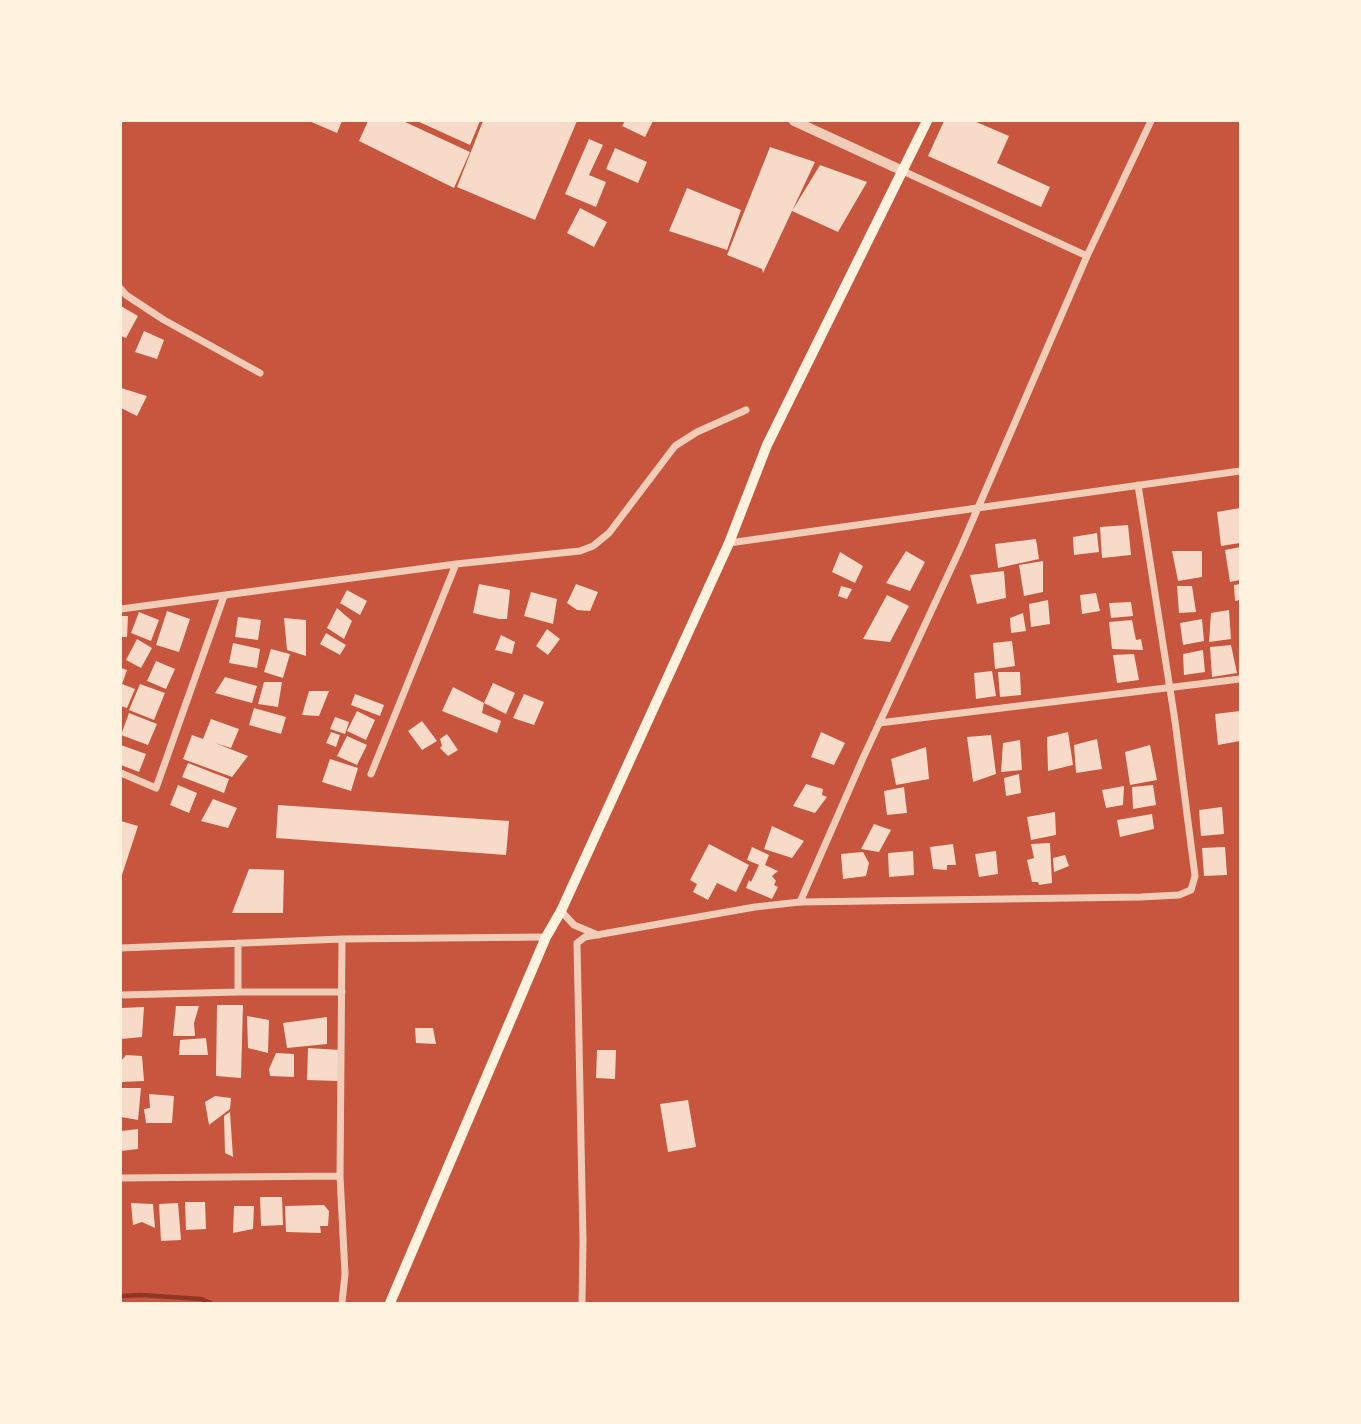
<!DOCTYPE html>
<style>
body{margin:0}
#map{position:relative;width:1361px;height:1424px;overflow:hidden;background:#c8553d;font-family:"Open Sans",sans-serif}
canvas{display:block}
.frame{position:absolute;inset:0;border:122px solid #fff3e0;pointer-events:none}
</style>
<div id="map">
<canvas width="1361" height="1424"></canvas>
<div class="frame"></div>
</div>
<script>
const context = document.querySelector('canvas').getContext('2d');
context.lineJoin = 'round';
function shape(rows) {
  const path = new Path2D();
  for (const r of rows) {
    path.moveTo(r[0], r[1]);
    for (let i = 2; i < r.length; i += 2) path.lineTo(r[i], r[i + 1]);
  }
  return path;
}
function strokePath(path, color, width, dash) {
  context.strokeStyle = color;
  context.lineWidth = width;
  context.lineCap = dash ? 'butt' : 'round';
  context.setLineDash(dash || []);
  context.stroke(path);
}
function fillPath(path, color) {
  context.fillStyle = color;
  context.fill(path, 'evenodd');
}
const stream = shape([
 [121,1296,141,1295,201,1299,211,1303]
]);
const building = shape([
 [309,121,342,121,337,133],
 [368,121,403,121,470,152,454,188,359,141],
 [417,121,480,121,470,145],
 [483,121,577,121,535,220,457,187],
 [625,121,653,121,645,137,622,126],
 [944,121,974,121,1009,136,997,163,1050,187,1041,207,928,156],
 [589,139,603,145,589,175,606,182,596,207,565,194],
 [770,147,815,162,792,211,820,165,867,182,838,232,792,211,763,273,762,269,727,255],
 [615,148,647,162,638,183,606,169],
 [687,188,741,210,727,250,669,231],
 [580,208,607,222,594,247,567,233],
 [121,306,138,316,126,338,121,336],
 [144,331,164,340,157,359,135,352],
 [121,388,147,396,137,416,121,408],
 [1240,508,1240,543,1221,546,1217,512],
 [1128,525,1131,555,1102,558,1100,527],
 [1097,533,1099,552,1074,555,1073,537],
 [1036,539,1039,559,998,568,995,544],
 [1240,547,1240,580,1230,582,1225,550],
 [906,551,925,562,910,591,886,583],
 [1172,551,1202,551,1202,577,1178,581],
 [840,552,863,566,855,583,832,572],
 [1043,561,1043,592,1024,596,1019,565],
 [1004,571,1006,598,977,604,970,575],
 [479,584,510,590,507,619,499,619,473,613],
 [576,584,598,592,590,611,577,610,567,603],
 [1240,584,1240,600,1235,601,1234,585],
 [841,586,852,589,847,599,838,596],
 [1177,586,1192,586,1196,612,1179,613],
 [347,590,367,601,360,615,340,603],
 [531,592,557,599,553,624,524,616],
 [1096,593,1100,611,1082,614,1080,595],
 [887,595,909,606,890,642,863,639],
 [1048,600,1050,624,1031,627,1029,604],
 [1131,602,1133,616,1111,618,1109,603],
 [337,608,352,621,344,639,327,628],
 [1229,610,1231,639,1209,642,1211,613],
 [167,611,190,619,179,652,156,645],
 [139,612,159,620,151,641,131,633],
 [1023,613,1026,631,1011,633,1010,618],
 [121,616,128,616,127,637,121,637],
 [238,617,261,620,258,640,235,637],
 [284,618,306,620,306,656,287,650],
 [1202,619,1204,641,1183,645,1180,623],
 [1132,620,1136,640,1141,639,1143,650,1112,649,1109,622],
 [547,629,560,639,548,655,536,646],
 [326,633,346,645,340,655,320,644],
 [501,635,515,642,512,654,495,650],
 [137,639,152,648,141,668,126,660],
 [1012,641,1015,666,995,669,993,643],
 [233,643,260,649,257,668,229,663],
 [1231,645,1237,673,1212,677,1210,647],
 [271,649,290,654,283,678,264,672],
 [1203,650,1205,672,1184,675,1183,654],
 [1134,654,1139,680,1117,683,1113,655],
 [156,661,175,669,166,689,147,681],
 [121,668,127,670,122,684,135,689,127,708,121,706],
 [992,671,996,696,976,699,974,673],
 [998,672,1020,672,1021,695,1000,697],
 [225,677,257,686,252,703,215,693],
 [264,682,282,682,278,707,258,704],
 [493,683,515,693,506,714,484,703],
 [140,684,165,693,154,720,129,710],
 [453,687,484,703,482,713,501,721,497,733,442,711],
 [309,691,329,691,319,716,302,715],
 [355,694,384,705,380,716,351,705],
 [524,694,544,702,534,725,513,718],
 [254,708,286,717,281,734,249,725],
 [357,711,375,720,366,740,347,731],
 [1240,711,1240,741,1218,745,1215,714],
 [129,713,157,724,148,745,121,735],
 [335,717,349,722,345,734,330,729],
 [211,719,239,729,231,748,215,743,248,756,232,777,183,759,192,735,203,739],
 [422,721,437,741,422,750,408,731],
 [331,732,340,735,336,747,326,743],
 [821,732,845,743,834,765,811,757],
 [1068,732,1073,765,1048,771,1047,737],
 [447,734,458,750,448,756,440,748,442,746,440,739],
 [991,735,996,774,973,782,967,737],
 [347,736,367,745,357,765,337,756],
 [1097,739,1102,769,1076,773,1074,745],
 [1020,740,1022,770,1001,772,1003,743],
 [121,745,146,754,139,772,121,765],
 [1150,745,1157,780,1130,785,1125,752],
 [926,747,929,779,896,785,891,759],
 [330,759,358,768,351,791,322,782],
 [188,763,229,779,224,793,182,777],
 [1019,774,1021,793,1006,796,1004,778],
 [806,784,823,789,822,795,827,797,815,813,793,806],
 [178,785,197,793,189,813,170,805],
 [1153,785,1156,805,1133,809,1132,787],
 [1124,786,1123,805,1106,808,1102,790],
 [904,787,907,813,887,815,884,791],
 [213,799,237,808,228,828,201,821],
 [278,805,509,821,506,855,276,838],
 [1222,807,1224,834,1201,836,1199,810],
 [1055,812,1056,835,1031,840,1027,817],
 [1152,814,1154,829,1120,837,1117,820],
 [121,821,138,826,121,878],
 [874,824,891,830,879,852,861,849],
 [772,826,804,841,792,858,764,849],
 [1050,843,1052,883,1039,885,1038,882,1032,882,1027,860,1034,858,1031,844],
 [709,844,749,865,736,892,717,883,708,900,693,892,697,884,690,880],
 [953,844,956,865,947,865,947,870,933,869,930,847],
 [752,847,769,855,765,865,778,871,772,876,776,881,774,885,778,887,772,899,746,888,749,880,751,882,759,865,747,860],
 [1225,847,1227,875,1204,876,1202,848],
 [913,851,914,875,889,877,888,853],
 [996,851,998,874,979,877,975,854],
 [863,852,869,863,866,876,843,879,841,854],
 [1065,855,1069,866,1054,872,1053,858],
 [249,869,284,870,283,913,232,913],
 [217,1005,243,1005,241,1078,216,1076],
 [176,1006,199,1006,194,1023,195,1036,173,1036],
 [144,1007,142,1037,121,1039,121,1008],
 [247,1016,269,1020,268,1053,248,1048],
 [327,1017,327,1044,287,1048,283,1023],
 [415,1028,433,1028,436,1044,416,1043],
 [206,1038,208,1055,179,1055,180,1040],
 [308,1048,340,1050,338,1081,307,1080],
 [597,1050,616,1050,615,1079,596,1078],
 [276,1053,294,1054,294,1077,270,1076,269,1069],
 [126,1055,142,1056,144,1081,121,1082,121,1061],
 [121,1088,141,1088,138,1120,121,1117],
 [149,1094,174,1096,172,1123,146,1123,144,1109,150,1108],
 [215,1096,231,1098,230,1109,209,1125,205,1102],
 [688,1100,696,1147,668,1152,660,1104],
 [230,1112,233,1157,225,1153,224,1116],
 [138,1129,138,1149,121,1151,121,1131],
 [260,1197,282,1197,283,1225,261,1226],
 [185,1202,205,1202,206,1229,186,1230],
 [131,1203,153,1204,155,1228,142,1222,133,1225],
 [178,1203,181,1240,161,1241,159,1204],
 [324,1205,329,1211,328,1226,320,1226,321,1233,286,1232,285,1206],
 [234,1206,254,1206,253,1229,233,1233]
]);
const minor = shape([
 [903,171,1087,256],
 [121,289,126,295,164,320,260,373],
 [729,543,1240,471],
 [121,609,456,564,580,551,593,546,609,533,675,446,697,432,746,410],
 [879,723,1240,679],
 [121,773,156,788,224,596],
 [371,774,456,564],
 [800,902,863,758,961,547,1087,256,1151,121],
 [561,911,574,925,598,935],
 [342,939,340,1176,345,1274,342,1303],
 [238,943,238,992],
 [121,948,342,939,546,937],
 [121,995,238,992,342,992],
 [121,1178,340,1176],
 [582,1303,583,1241,577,943,585,937,755,907,800,902,1141,897,1179,895,1191,890,1195,876,1175,721,1138,485]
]);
const tertiary = shape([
 [794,121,903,171]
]);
const secondary = shape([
 [390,1303,546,937,561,911,729,543,767,445,927,121]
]);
strokePath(stream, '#8f3625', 4.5);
fillPath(building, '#f7dbc8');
strokePath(minor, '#f1ccb7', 7);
strokePath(tertiary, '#f1ccb7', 10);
strokePath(secondary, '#fff3e0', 10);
</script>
